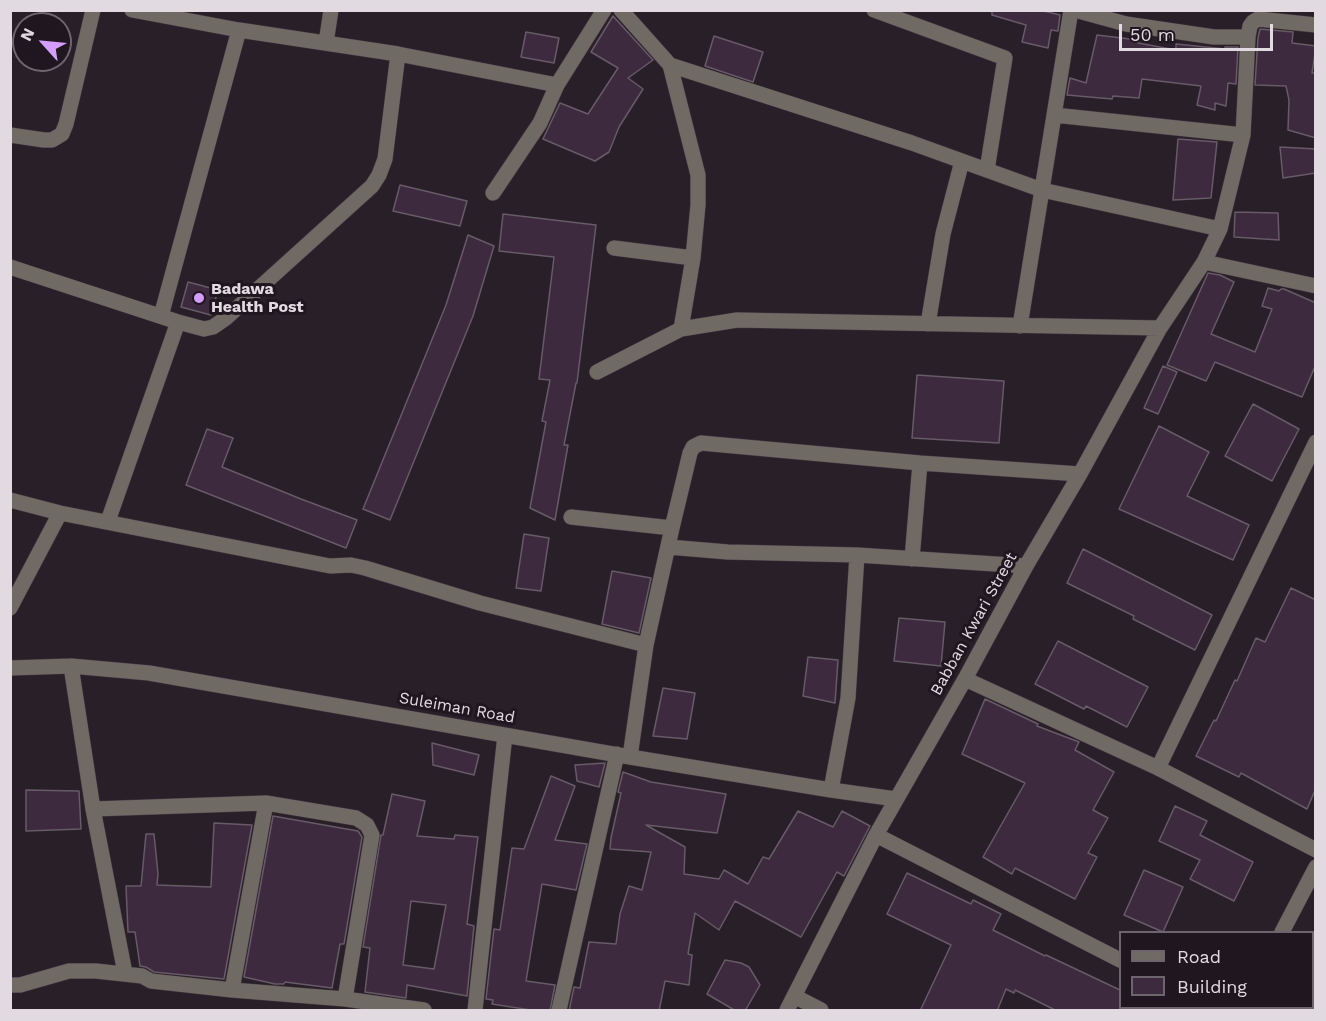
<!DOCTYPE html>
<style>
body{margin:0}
#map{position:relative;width:1326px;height:1021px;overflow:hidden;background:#291f29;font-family:"Work Sans",sans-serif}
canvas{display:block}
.frame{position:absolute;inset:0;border:12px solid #e1dae1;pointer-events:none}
.legend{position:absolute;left:1119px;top:931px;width:195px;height:78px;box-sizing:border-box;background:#1f1620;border:2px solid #6d646d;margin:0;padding:8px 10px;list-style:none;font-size:18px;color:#e1dae1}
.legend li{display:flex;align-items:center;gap:12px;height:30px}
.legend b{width:30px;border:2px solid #6d646d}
.north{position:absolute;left:12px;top:12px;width:60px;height:60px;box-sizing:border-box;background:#1f1620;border:2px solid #6d646d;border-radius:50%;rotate:297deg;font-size:16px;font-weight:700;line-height:24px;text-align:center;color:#e1dae1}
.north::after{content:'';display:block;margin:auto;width:21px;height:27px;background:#d49cfc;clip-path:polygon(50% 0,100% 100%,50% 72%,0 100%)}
.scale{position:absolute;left:1119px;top:24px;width:154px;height:27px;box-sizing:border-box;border:3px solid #e1dae1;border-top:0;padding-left:8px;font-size:18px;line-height:21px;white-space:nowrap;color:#e1dae1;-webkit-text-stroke:4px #1f1620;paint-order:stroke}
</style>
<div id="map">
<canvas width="1326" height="1021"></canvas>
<div class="frame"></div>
<ul class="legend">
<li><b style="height:8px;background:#706a65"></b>Road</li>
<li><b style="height:16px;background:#3d2a3e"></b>Building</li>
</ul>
<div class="north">N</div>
<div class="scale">50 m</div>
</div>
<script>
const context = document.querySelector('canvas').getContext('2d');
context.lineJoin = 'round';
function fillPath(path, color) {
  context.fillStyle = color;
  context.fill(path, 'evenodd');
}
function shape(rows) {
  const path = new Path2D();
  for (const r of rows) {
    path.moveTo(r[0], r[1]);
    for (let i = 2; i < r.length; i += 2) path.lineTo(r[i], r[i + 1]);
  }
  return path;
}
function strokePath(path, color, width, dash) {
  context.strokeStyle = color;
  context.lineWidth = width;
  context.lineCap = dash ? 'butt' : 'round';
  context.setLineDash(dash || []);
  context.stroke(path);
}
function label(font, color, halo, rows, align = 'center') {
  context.font = font + ' "Work Sans",sans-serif';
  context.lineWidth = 6;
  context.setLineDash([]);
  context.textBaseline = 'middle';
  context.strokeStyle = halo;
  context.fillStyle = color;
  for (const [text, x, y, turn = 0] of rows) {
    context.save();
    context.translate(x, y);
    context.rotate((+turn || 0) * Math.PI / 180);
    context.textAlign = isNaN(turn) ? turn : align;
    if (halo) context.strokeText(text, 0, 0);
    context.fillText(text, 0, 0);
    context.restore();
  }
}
const building = shape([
 [992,10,1040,10,1060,15,1058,31,1051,30,1048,48,1022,42,1026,25,992,15,992,10],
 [613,16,653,60,628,78,643,89,619,127,609,152,595,161,543,139,560,103,588,114,618,68,591,52,613,16],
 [1260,29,1293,32,1292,43,1316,46,1312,73,1316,73,1316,138,1288,130,1289,100,1286,86,1255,85,1258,38,1260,29],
 [526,32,559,38,554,63,521,57,526,32],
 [1097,35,1138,40,1138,43,1176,50,1176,44,1225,49,1225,47,1238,47,1236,84,1228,83,1226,106,1215,103,1215,110,1197,105,1201,86,1142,79,1139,98,1113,96,1112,99,1067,95,1070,78,1086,83,1097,35],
 [714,36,763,52,753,82,705,66,714,36],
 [1178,139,1217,142,1211,198,1173,200,1178,139],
 [1280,147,1316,149,1316,173,1283,178,1280,147],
 [400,185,467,201,460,226,393,211,400,185],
 [1235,212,1278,213,1279,240,1234,237,1235,212],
 [503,214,596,225,577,383,576,383,564,445,568,445,555,520,530,508,546,422,542,421,550,380,539,379,554,257,499,251,503,214],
 [468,235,494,246,473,316,390,520,363,509,446,305,468,235],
 [1208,273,1220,275,1234,282,1211,334,1255,352,1272,309,1262,306,1268,288,1279,291,1281,289,1284,289,1316,303,1316,364,1302,397,1215,362,1206,381,1167,365,1208,273],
 [188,282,218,290,211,315,181,307,188,282],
 [1163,366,1177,372,1158,414,1144,408,1163,366],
 [917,375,1004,381,999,443,912,438,917,375],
 [1253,404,1299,429,1272,481,1225,456,1253,404],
 [1159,426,1209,452,1187,496,1249,525,1233,560,1119,509,1159,426],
 [207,429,233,438,222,467,301,499,357,520,346,548,186,485,207,429],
 [524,534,549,538,541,591,516,588,524,534],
 [1083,549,1212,615,1195,650,1133,619,1134,616,1067,583,1083,549],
 [612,571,651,578,639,633,602,624,612,571],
 [1291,588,1316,600,1316,788,1307,809,1241,773,1239,777,1196,756,1214,720,1216,721,1235,680,1237,681,1256,638,1265,642,1291,588],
 [899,618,945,622,941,666,894,661,899,618],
 [1058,641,1148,687,1127,727,1086,706,1084,709,1035,684,1058,641],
 [808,657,838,660,835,703,803,696,808,657],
 [663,688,695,693,687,739,653,736,663,688],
 [985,699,1038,724,1037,726,1079,742,1075,750,1114,772,1093,810,1108,818,1088,853,1097,857,1075,899,1015,868,1012,874,983,857,1025,783,962,754,985,699],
 [432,743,479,755,474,775,433,765,432,743],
 [605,763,599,787,577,781,575,765,605,763],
 [623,772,651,782,726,794,717,833,646,825,685,847,684,874,719,879,724,870,748,884,763,857,769,859,798,811,833,827,842,811,870,826,844,876,837,872,801,937,735,901,719,930,695,913,688,954,692,955,689,985,665,981,659,1011,569,1011,574,987,580,988,589,942,616,944,620,914,629,886,642,890,651,852,610,849,611,838,621,793,618,792,623,772],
 [551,776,575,786,555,840,587,844,576,890,542,884,526,981,555,985,550,1011,537,1011,492,1004,493,1000,486,999,494,929,500,930,512,848,524,849,551,776],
 [26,790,79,791,81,829,26,831,26,790],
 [392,794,425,801,417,836,454,839,455,835,478,837,467,924,474,926,467,996,407,985,406,998,365,992,370,948,363,947,381,835,383,835,392,794],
 [411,901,446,905,434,969,403,965,411,901],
 [1175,806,1207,821,1200,835,1253,862,1234,901,1190,879,1200,860,1159,841,1175,806],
 [273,816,358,831,362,837,344,944,340,944,332,988,285,982,284,984,275,984,244,977,273,816],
 [214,823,252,825,224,979,154,972,146,967,140,966,135,932,128,932,126,886,141,886,146,834,154,834,158,874,157,885,211,887,214,823],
 [1144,870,1183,887,1163,932,1124,915,1144,870],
 [907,873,971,904,973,900,1001,914,993,930,1045,956,1046,955,1120,990,1120,1011,1057,1011,1015,990,1014,993,1006,989,997,1011,920,1011,951,945,887,914,907,873],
 [725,960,741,963,749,967,760,985,745,1011,736,1011,707,994,725,960]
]);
const minor = shape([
 [132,10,239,30,398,54,557,85],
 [621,10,670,65,912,143,1042,190,1220,229],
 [874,10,1005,58,987,170],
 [1075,10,1126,24,1214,37,1248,37],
 [326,43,331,10],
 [670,65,698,175,698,205,693,258,681,329],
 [1054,115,1243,135],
 [10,135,44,140,52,140,62,134,66,124,93,10],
 [493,193,540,123,557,85,604,10],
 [614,248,693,258],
 [1204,262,1316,286],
 [10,267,178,322,204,329,213,327,226,318,372,186,379,175,385,159,398,54],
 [161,316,239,30],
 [928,324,943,234,962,161],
 [1020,326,1071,10],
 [597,372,681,329,737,320,1160,328],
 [10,500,60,513,330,566,351,565,365,568,480,603,646,645],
 [571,517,672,528],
 [108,521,178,322],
 [668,547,728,552,857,555,1026,566],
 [912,559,920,463],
 [10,608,60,513],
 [71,666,93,809,125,973],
 [10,668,71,666,149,673,630,757,831,790,896,799],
 [965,679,1158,768,1316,850],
 [630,757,646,645,672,528,690,453,693,447,701,443,920,463,1080,474],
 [1158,768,1316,442],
 [831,790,848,698,857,555],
 [93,809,266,803,356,818,367,825,372,835,345,999],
 [876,835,1120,960],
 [1282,932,1316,867],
 [10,985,20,985,69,971,96,971,142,976,151,981,232,990,345,999,424,1010],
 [232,990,266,803],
 [794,996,821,1010],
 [1213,1008,1218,1010],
 [475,1010,505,735],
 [559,1010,617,754],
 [787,1010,876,835,965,679,1026,566,1080,474,1160,328,1204,262,1220,229,1243,135,1248,37,1250,26,1253,22,1258,19,1316,25],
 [1243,1010,1244,1008]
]);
const markers = [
 [199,298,6,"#d49cfc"]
];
const poiNames = [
 ["Badawa",211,289],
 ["Health Post",211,307]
];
const streetNames = [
 ["Babban Kwari Street",974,624,-61],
 ["Suleiman Road",457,708,10]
];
fillPath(building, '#3d2a3e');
strokePath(building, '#665b66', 1.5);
strokePath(minor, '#433943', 16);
strokePath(minor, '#706a65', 15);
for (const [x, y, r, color] of markers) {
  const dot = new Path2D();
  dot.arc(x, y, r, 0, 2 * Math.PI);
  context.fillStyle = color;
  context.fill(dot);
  strokePath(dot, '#1f1620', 2);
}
label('bold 16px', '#e1dae1', '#1f1620', poiNames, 'left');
label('16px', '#e1dae1', '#1f1620', streetNames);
</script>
